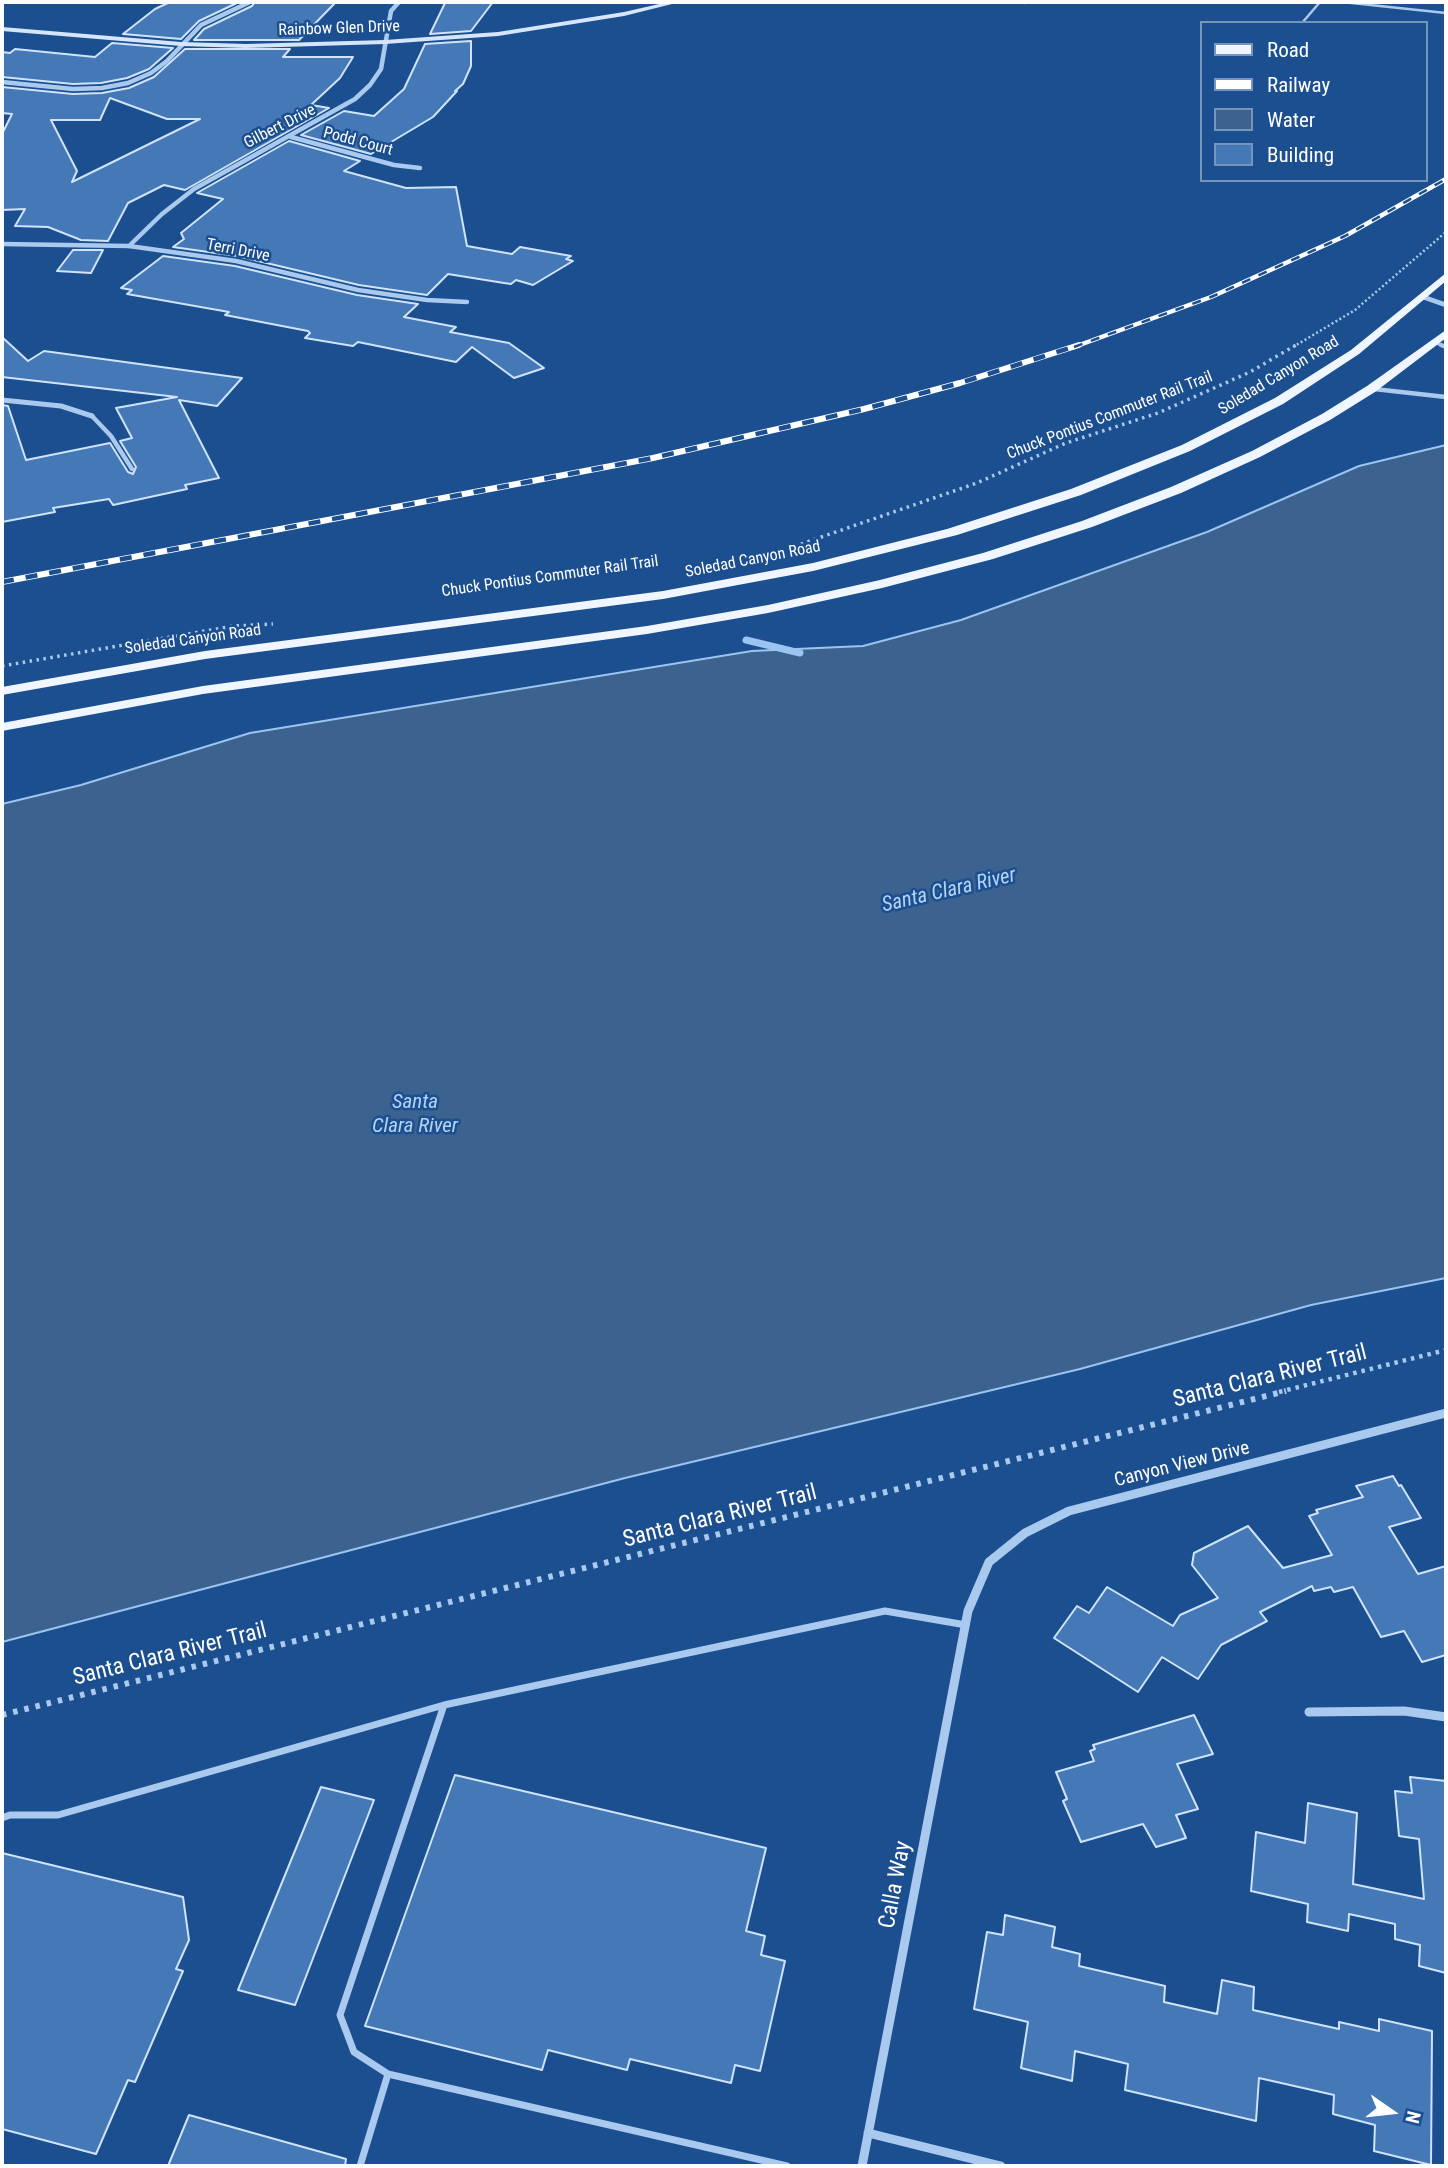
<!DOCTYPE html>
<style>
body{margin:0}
#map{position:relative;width:1448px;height:2168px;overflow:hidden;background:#1b4f8f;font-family:"Roboto Condensed",sans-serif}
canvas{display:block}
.frame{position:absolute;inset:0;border:4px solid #fff;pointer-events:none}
.legend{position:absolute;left:1200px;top:21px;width:228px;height:161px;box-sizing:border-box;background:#1b4f8f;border:2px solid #7695bc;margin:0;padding:9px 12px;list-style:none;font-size:21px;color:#fff}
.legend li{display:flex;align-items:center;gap:14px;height:35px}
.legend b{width:35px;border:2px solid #7695bc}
.north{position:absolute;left:1357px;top:2077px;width:70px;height:70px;-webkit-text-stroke:5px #1b4f8f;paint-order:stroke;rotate:104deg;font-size:19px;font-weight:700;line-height:28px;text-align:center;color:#fff}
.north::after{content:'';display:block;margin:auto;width:24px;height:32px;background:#fff;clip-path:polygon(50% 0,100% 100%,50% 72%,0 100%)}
</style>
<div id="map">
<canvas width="1448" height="2168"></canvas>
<div class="frame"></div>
<ul class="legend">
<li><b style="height:9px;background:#f0f6ff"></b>Road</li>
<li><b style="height:9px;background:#fff"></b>Railway</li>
<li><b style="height:19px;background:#3c6290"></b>Water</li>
<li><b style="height:19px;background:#4478b7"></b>Building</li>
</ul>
<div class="north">N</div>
</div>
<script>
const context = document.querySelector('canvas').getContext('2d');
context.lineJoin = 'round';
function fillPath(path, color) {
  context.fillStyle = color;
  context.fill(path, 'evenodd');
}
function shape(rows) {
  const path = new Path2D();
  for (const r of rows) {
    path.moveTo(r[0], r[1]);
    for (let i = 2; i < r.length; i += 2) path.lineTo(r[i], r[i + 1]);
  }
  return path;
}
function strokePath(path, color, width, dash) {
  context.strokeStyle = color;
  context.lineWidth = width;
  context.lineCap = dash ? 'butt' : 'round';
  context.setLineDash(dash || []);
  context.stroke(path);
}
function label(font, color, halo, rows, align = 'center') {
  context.font = font + ' "Roboto Condensed",sans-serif';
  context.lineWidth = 5;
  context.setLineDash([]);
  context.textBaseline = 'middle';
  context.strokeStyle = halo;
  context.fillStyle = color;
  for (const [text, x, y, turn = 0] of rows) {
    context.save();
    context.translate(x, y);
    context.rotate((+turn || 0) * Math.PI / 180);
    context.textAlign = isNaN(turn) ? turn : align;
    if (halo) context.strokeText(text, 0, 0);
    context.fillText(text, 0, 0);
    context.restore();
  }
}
const water = shape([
 [1446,445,1446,1278,1311,1305,1080,1369,625,1478,2,1642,2,804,81,785,250,733,752,651,863,646,961,620,1207,532,1359,466,1446,445]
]);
const stream = shape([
 [746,640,800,653]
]);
const building = shape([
 [170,2,239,2,199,21,181,39,123,34,155,9,170,2],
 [255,2,336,2,299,40,194,40,204,29,252,6,255,2],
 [452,2,493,2,471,31,430,34,445,3,452,2],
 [471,41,471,66,463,84,455,91,457,91,433,117,371,154,301,135,344,111,374,116,404,89,425,44,471,41],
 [112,43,173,48,149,69,127,78,101,83,73,84,2,77,2,52,10,53,15,49,95,57,112,43],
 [185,49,290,49,283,57,353,57,340,78,311,105,329,108,185,190,164,185,128,203,108,241,81,240,48,227,15,226,25,209,2,210,2,134,12,114,2,113,2,87,73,94,102,93,129,88,154,77,185,49],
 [110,98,167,119,200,119,72,182,77,171,51,120,100,120,110,98],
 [289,141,360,161,344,171,406,188,456,187,467,246,512,254,520,247,571,256,566,259,573,261,533,285,516,280,511,284,504,283,448,274,427,295,359,285,237,256,173,247,184,239,181,233,223,199,197,193,289,141],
 [73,250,103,250,91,273,57,271,73,250],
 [163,256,235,266,357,295,418,304,404,317,456,327,450,332,509,343,544,368,514,378,472,347,456,362,358,342,353,346,305,338,310,333,308,331,225,315,229,312,127,294,132,290,121,288,163,256],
 [2,337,28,361,44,351,242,378,217,406,179,400,219,478,185,485,187,489,113,505,109,499,53,508,55,512,2,522,2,405,8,406,26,460,110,443,128,472,133,474,136,467,120,441,132,438,116,408,177,397,2,377,2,337],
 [1393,1476,1399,1486,1401,1485,1421,1518,1389,1527,1418,1574,1446,1566,1446,1655,1422,1662,1404,1631,1381,1637,1353,1587,1334,1592,1331,1587,1314,1591,1312,1586,1260,1612,1267,1621,1221,1645,1198,1679,1162,1657,1138,1692,1054,1638,1077,1606,1089,1613,1107,1587,1173,1626,1180,1615,1218,1598,1192,1565,1194,1553,1248,1526,1283,1568,1332,1555,1309,1516,1318,1513,1316,1510,1363,1497,1356,1486,1393,1476],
 [1194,1715,1213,1754,1177,1764,1198,1809,1176,1815,1186,1838,1156,1847,1143,1824,1081,1842,1063,1801,1067,1799,1056,1772,1094,1761,1090,1751,1095,1749,1093,1745,1194,1715],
 [455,1775,766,1848,746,1931,765,1936,761,1955,785,1961,760,2071,735,2065,731,2083,630,2059,627,2070,548,2050,542,2070,365,2026,455,1775],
 [1410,1777,1446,1781,1446,1973,1419,1966,1420,1945,1395,1939,1395,1924,1349,1914,1348,1931,1307,1922,1308,1904,1251,1891,1256,1832,1305,1843,1308,1803,1357,1813,1353,1884,1424,1899,1419,1839,1399,1836,1395,1791,1412,1793,1410,1777],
 [321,1787,374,1800,295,2005,238,1990,321,1787],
 [2,1853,183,1897,189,1940,176,1969,183,1971,135,2082,128,2080,96,2154,2,2129,2,1853],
 [1005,1915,1055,1927,1052,1947,1080,1954,1079,1966,1165,1986,1164,2002,1217,2014,1222,1980,1254,1987,1253,2010,1339,2029,1339,2022,1379,2031,1379,2019,1432,2031,1431,2165,1374,2151,1375,2125,1333,2114,1334,2095,1259,2078,1256,2121,1125,2090,1128,2064,1075,2051,1072,2081,1021,2068,1028,2022,974,2009,987,1932,1003,1935,1005,1915],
 [189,2115,346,2159,345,2166,168,2166,189,2115]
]);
const pathFar3 = shape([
 [1293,347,1355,310,1446,232]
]);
const pathFar2 = shape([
 [781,551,977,483,1066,443,1158,413,1250,372,1296,345],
 [2,666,234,626,273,624]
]);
const pathFar1 = shape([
 [1279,1392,1446,1350]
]);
const path = shape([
 [2,1715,1286,1391]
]);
const laneFar2 = shape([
 [1342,2,1446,13],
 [1025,3,1029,2],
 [1302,23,1320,2],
 [1434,342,1445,347]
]);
const laneFar1 = shape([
 [1441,345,1446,347],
 [1374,389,1446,397],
 [92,416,111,436,132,469]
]);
const lane = shape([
 [444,1705,340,2015,354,2052,388,2074,787,2166],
 [2,1818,10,1815,58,1815,444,1705,885,1611,966,1625],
 [360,2166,388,2074]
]);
const streetFar2 = shape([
 [2,82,73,89,102,88,128,83,151,73,167,61,201,25,250,2],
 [291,137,394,165,420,168],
 [2,244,129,246,236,261,358,290,427,300,467,302],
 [129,246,162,214,194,189,355,99,370,85,381,69,391,11,399,2],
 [1423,297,1446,305]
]);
const streetFar1 = shape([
 [2,400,61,406,92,416]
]);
const street = shape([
 [1309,1712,1404,1711,1446,1717],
 [868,2133,1001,2166],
 [862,2166,968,1611,989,1562,1025,1533,1069,1511,1446,1413]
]);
const secondary = shape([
 [668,2,680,2,624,16,498,36,385,44,246,48,181,46,2,31,2,27,181,42,246,44,385,40,498,32,624,12,668,2]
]);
const primary = shape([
 [1446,273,1446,281,1359,354,1283,404,1190,451,1081,495,957,535,813,571,663,599,205,659,2,695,2,687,205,651,663,591,813,563,947,529,1071,489,1182,445,1275,398,1351,350,1446,273],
 [1446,330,1446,338,1375,392,1330,420,1260,457,1181,493,1092,527,993,559,882,588,768,613,647,634,203,694,2,731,2,723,203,686,647,626,768,605,880,580,983,553,1082,521,1171,487,1252,451,1322,414,1367,386,1446,330]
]);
const railFar1 = shape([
 [1074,347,1211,297,1345,236,1446,179]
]);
const rail = shape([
 [2,582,653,458,864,409,960,383,1079,345]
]);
const farStreetnames = [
 ["Rainbow Glen Drive",339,29,-2],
 ["Gilbert Drive",280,127,-27],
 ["Podd Court",358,142,15],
 ["Terri Drive",238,251,11],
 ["Soledad Canyon Road",1279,376,-31],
 ["Chuck Pontius Commuter Rail Trail",1110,416,-21],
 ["Soledad Canyon Road",753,560,-11],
 ["Chuck Pontius Commuter Rail Trail",550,577,-8],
 ["Soledad Canyon Road",193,640,-8]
];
const streetNames = [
 ["Canyon View Drive",1182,1465,-14]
];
const waterNames = [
 ["Santa Clara River",949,891,-13],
 ["Santa",415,1103],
 ["Clara River",415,1127]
];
const nearStreetnames = [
 ["Santa Clara River Trail",1270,1377,-14],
 ["Santa Clara River Trail",720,1517,-14],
 ["Santa Clara River Trail",170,1655,-14],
 ["Calla Way",896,1885,-79]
];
fillPath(water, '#3c6290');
strokePath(water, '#9cc4f0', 2);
strokePath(stream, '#9cc4f0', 7);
fillPath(building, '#4478b7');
strokePath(building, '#cfe3fa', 2);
strokePath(pathFar3, '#a9c9ee', 2.5, [2, 2.5]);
strokePath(pathFar2, '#a9c9ee', 3.5, [2.5, 4.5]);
strokePath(pathFar1, '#a9c9ee', 4.5, [3.5, 5]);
strokePath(path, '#a9c9ee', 6, [4.5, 7]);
strokePath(laneFar2, '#a9c9ee', 2.5);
strokePath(laneFar1, '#a9c9ee', 4.5);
strokePath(lane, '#a9c9ee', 7);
strokePath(streetFar2, '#a9c9ee', 4.5);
strokePath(streetFar1, '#a9c9ee', 5);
strokePath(street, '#a9c9ee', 9);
fillPath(secondary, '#d6e6fa');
fillPath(primary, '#f0f6ff');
strokePath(railFar1, '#fff', 4.5);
strokePath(rail, '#fff', 6);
strokePath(railFar1, '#1b4f8f', 2.5, [9]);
strokePath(rail, '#1b4f8f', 4.5, [12]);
label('16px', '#fff', '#1b4f8f', farStreetnames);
label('19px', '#fff', '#1b4f8f', streetNames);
label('italic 21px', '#b5d3f5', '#1b4f8f', waterNames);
label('23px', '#fff', '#1b4f8f', nearStreetnames);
</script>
